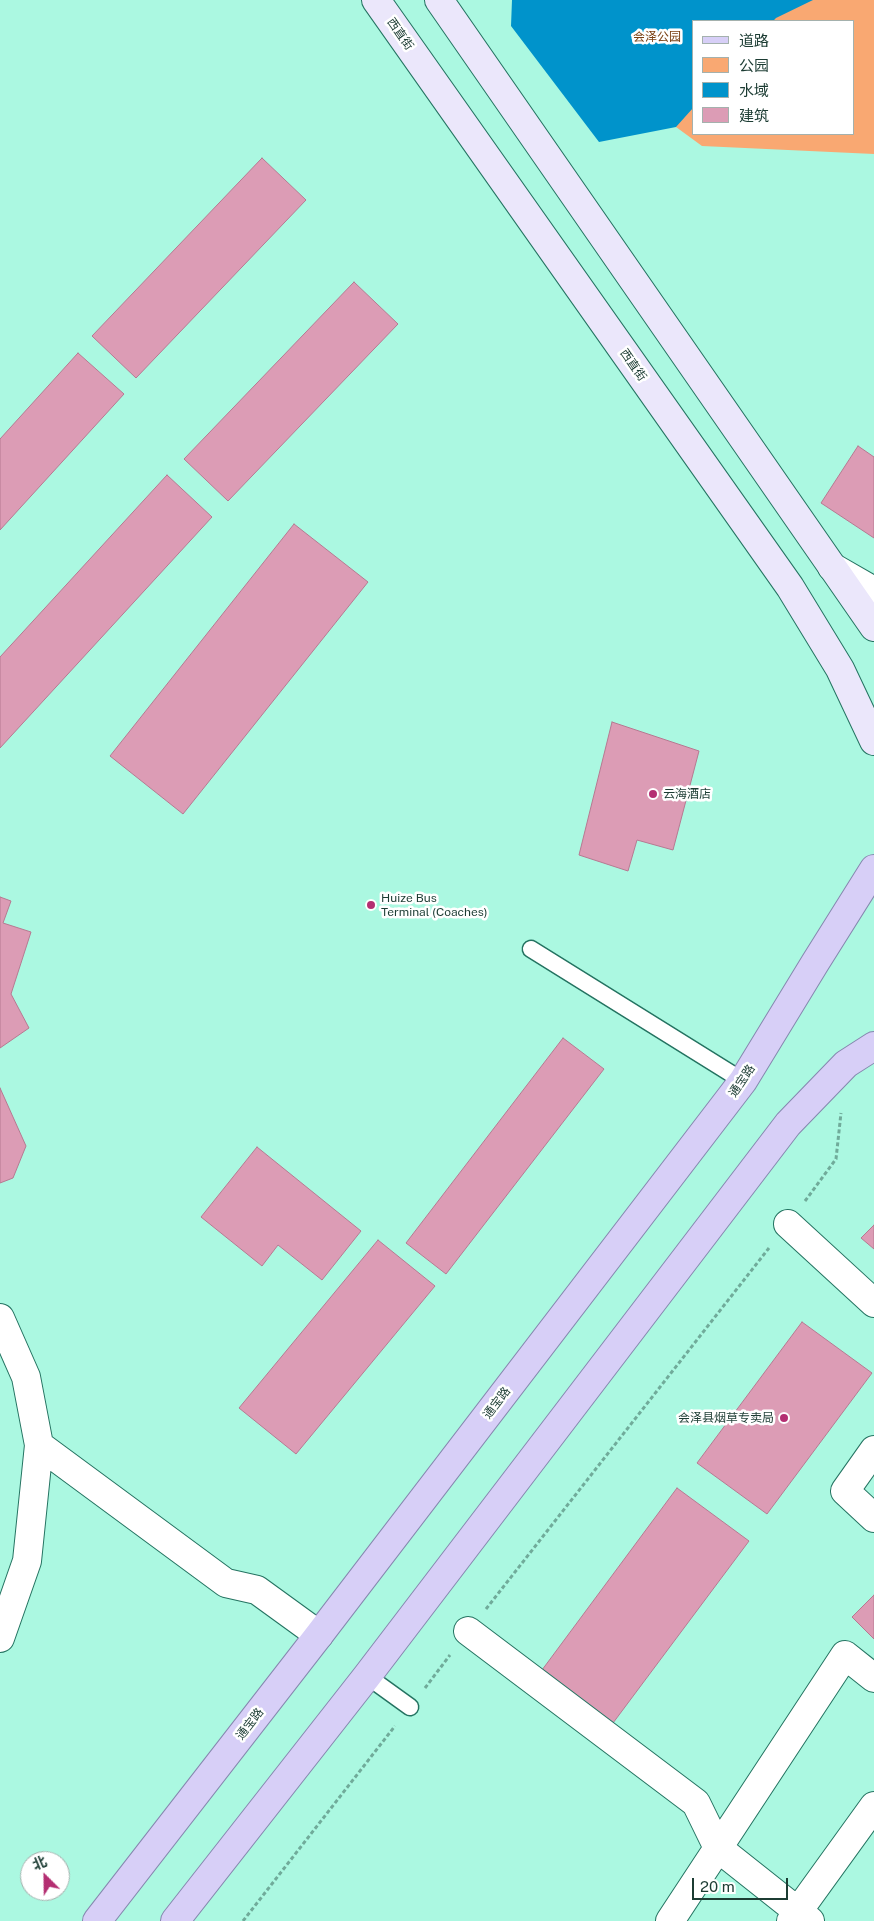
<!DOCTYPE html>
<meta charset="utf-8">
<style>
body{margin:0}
#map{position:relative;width:874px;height:1921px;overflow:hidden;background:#abf8e1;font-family:"Public Sans","Noto Sans SC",sans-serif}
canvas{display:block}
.legend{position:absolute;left:692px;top:20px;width:162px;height:115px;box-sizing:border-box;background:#fff;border:1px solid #a4b1ad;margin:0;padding:6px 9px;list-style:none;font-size:15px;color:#1c3c33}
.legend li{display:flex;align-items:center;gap:10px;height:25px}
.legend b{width:25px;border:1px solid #a4b1ad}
.north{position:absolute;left:20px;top:1851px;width:50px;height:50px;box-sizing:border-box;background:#fff;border:1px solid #a4b1ad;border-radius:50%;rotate:337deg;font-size:14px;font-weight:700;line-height:20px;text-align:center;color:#1c3c33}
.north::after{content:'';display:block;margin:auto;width:18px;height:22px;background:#b42e72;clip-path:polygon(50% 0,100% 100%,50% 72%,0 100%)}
.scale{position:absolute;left:692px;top:1878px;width:96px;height:22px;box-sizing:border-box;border:2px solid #1c3c33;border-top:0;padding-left:6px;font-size:15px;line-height:18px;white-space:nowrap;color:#1c3c33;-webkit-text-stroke:4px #fff;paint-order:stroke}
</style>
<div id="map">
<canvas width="874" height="1921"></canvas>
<ul class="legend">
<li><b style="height:6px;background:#d7cff7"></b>道路</li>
<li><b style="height:14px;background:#f9a872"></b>公园</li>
<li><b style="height:14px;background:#0093cb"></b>水域</li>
<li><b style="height:14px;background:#dc9cb5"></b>建筑</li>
</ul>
<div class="north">北</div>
<div class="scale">20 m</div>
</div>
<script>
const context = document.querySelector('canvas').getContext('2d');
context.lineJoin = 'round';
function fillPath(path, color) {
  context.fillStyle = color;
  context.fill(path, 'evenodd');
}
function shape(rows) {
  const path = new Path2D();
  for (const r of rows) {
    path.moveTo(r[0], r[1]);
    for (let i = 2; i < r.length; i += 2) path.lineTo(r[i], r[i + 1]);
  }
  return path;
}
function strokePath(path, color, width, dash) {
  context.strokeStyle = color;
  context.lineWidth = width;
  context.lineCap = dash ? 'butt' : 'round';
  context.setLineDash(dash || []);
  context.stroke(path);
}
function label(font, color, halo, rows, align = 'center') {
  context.font = font + ' "Public Sans","Noto Sans SC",sans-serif';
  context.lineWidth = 5;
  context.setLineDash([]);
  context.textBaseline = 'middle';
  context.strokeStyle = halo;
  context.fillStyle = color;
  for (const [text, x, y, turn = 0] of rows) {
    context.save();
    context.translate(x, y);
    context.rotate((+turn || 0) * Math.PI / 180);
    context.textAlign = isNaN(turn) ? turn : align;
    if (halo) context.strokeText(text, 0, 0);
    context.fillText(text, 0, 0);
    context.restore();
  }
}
const green = shape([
 [587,0,874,0,874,154,702,146,676,127],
 [693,21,853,21,853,134,693,134]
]);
const water = shape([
 [512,0,813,0,776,18,773,21,693,21,693,108,676,127,599,142,511,26]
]);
const building = shape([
 [262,158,306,200,136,378,92,336,262,158],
 [354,282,398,324,228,501,184,459,354,282],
 [78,353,124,394,0,530,0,439,78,353],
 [858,446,874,457,874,538,821,503,858,446],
 [167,475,212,517,0,748,0,657,167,475],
 [294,524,368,582,183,814,110,756,294,524],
 [612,722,699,751,673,850,637,840,628,871,579,855,612,722],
 [0,897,11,901,3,923,31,932,11,994,29,1028,0,1048,0,897],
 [563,1038,604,1069,446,1274,406,1243,563,1038],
 [0,1088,26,1146,13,1178,0,1183,0,1088],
 [257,1147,361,1231,322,1280,278,1245,262,1266,201,1217,257,1147],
 [874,1225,874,1249,861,1238,874,1225],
 [378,1240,435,1286,296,1454,239,1408,378,1240],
 [802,1322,872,1373,767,1514,697,1463,802,1322],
 [677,1488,749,1541,613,1723,542,1670,677,1488],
 [874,1595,874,1639,852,1617,874,1595]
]);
const path = shape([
 [805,1201,836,1159,841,1113],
 [486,1609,769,1248],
 [425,1688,450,1655],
 [243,1921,395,1726]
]);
const lane = shape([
 [531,949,743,1081],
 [367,1676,410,1707]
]);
const street = shape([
 [832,567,874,591],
 [788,1224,874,1303],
 [0,1318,26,1377,39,1445,27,1561,0,1638],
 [39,1445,226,1583,257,1590,319,1635],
 [874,1450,845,1491,874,1518],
 [468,1631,696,1803,718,1848,810,1921],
 [670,1921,845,1655,874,1678],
 [791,1921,874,1806]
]);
const secondary = shape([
 [376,0,790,587,840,669,874,741],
 [439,0,874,627]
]);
const primary = shape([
 [97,1921,319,1635,743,1081,815,963,874,869],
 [175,1921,367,1676,788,1124,846,1064,874,1046]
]);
const markers = [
 [653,794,5,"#b42e72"],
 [371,905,5,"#b42e72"],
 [784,1418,5,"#b42e72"]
];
const streetNames = [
 ["西直街",400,34,55],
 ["西直街",633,365,55],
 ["通宝路",742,1081,-56],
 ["通宝路",497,1403,-53],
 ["通宝路",250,1724,-52]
];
const parkNames = [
 ["会泽公园",657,37]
];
const poiNames = [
 ["云海酒店",663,794],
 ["Huize Bus",381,898],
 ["Terminal (Coaches)",381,912],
 ["会泽县烟草专卖局",774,1418,"right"]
];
fillPath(green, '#f9a872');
fillPath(water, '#0093cb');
fillPath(building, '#dc9cb5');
strokePath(building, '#b67991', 1);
strokePath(lane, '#247361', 19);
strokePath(street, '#247361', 30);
strokePath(secondary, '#247361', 30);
strokePath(primary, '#8587ae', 30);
strokePath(path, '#70ab9a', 3, [4, 2.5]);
strokePath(lane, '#fff', 16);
strokePath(street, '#fff', 28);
strokePath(secondary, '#ebe7fb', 28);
strokePath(primary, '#d7cff7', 28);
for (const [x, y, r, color] of markers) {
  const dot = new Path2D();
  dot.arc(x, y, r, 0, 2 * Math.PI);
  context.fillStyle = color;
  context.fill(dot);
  strokePath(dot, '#fff', 2);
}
label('12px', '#1c3c33', '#fff', streetNames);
label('12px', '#794013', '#fff', parkNames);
label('12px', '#1c3c33', '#fff', poiNames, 'left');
</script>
